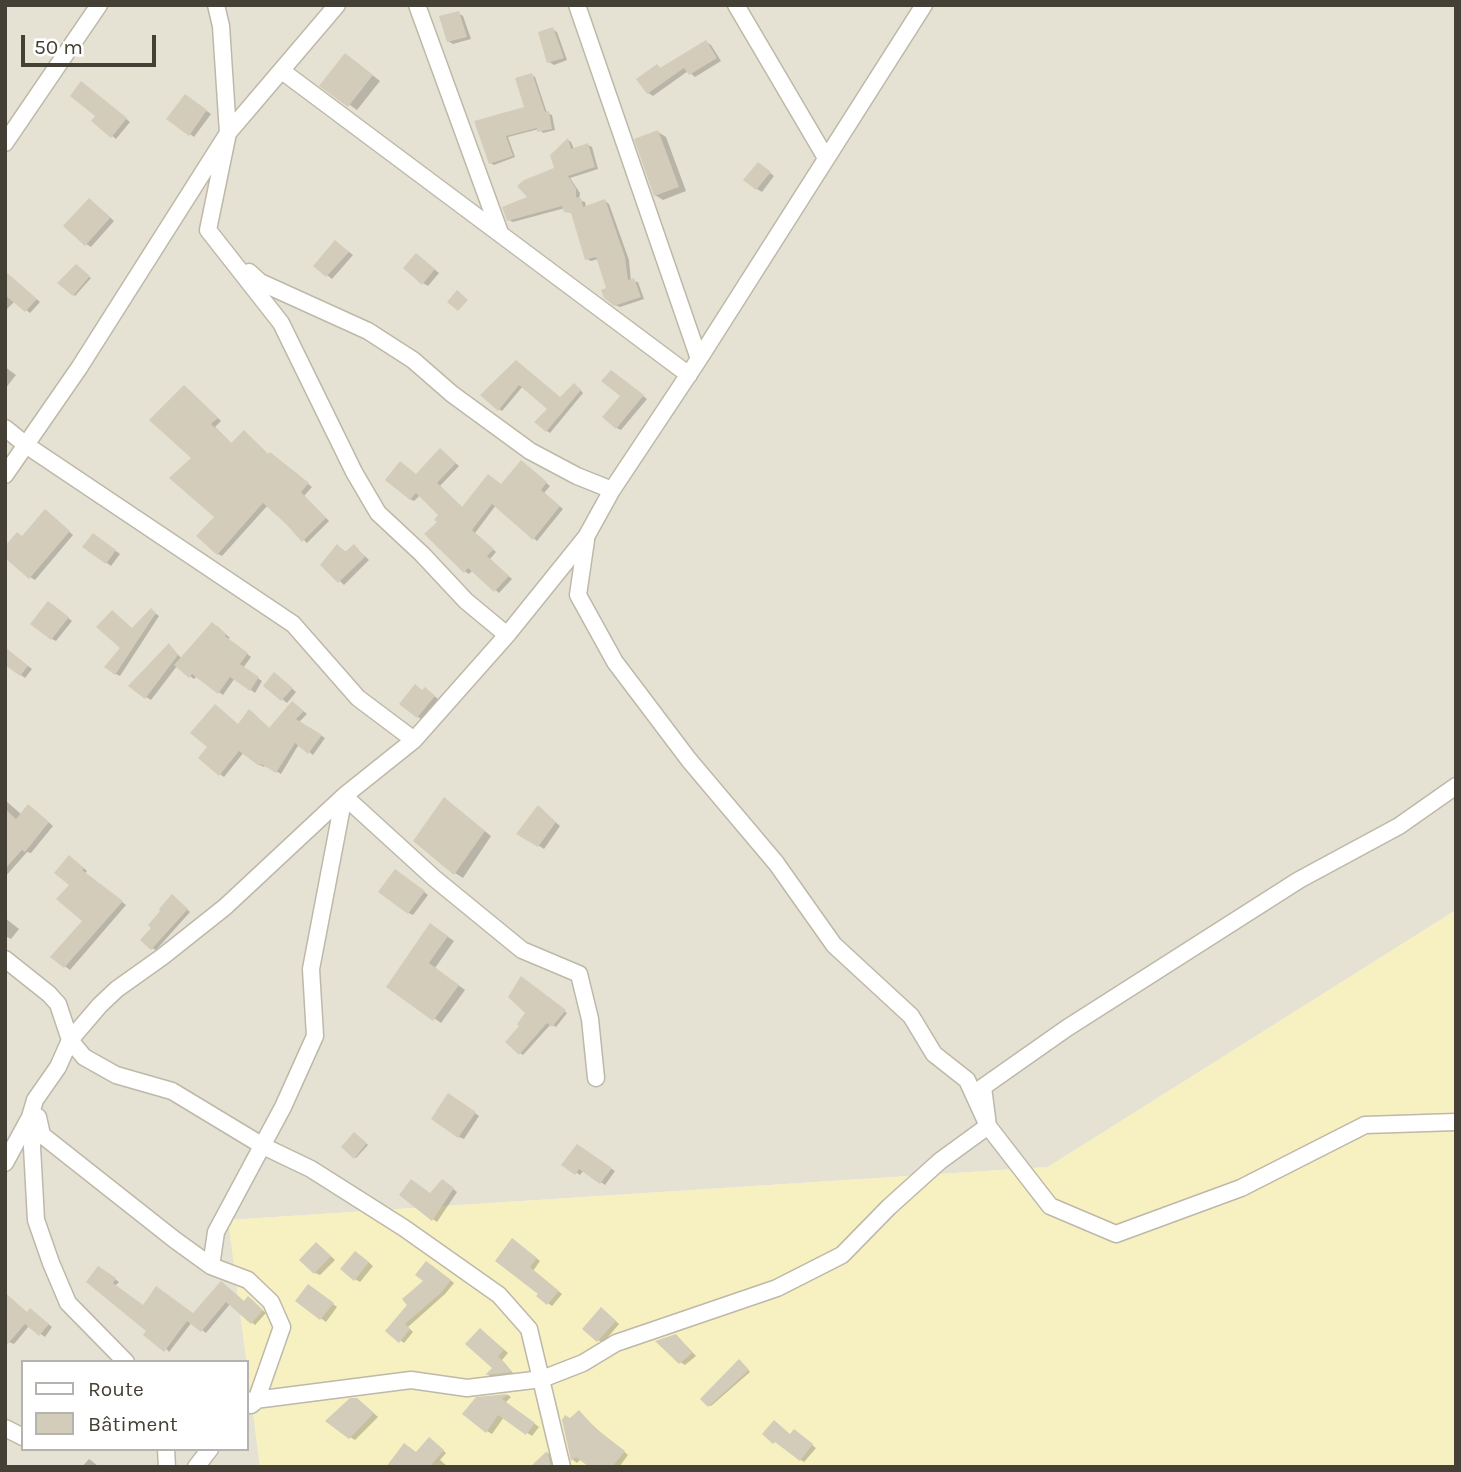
<!DOCTYPE html>
<meta charset="utf-8">
<style>
body{margin:0}
#map{position:relative;width:1461px;height:1472px;overflow:hidden;background:#f2f0e5;font-family:Karla,sans-serif}
canvas{display:block}
.frame{position:absolute;inset:0;border:7px solid #454035;pointer-events:none}
.legend{position:absolute;left:21px;top:1360px;width:228px;height:91px;box-sizing:border-box;background:#fff;border:2px solid #b5b3ae;margin:0;padding:9px 12px;list-style:none;font-size:21px;color:#454035}
.legend li{display:flex;align-items:center;gap:14px;height:35px}
.legend b{width:35px;border:2px solid #b5b3ae}
.scale{position:absolute;left:21px;top:35px;width:135px;height:32px;box-sizing:border-box;border:4px solid #454035;border-top:0;padding-left:9px;font-size:21px;line-height:24px;white-space:nowrap;color:#454035;-webkit-text-stroke:5px #fff;paint-order:stroke}
</style>
<div id="map">
<canvas width="1461" height="1472"></canvas>
<div class="frame"></div>
<ul class="legend">
<li><b style="height:9px;background:#fff"></b>Route</li>
<li><b style="height:19px;background:#d4ccbb"></b>Bâtiment</li>
</ul>
<div class="scale">50 m</div>
</div>
<script>
const context = document.querySelector('canvas').getContext('2d');
context.lineJoin = 'round';
function fillPath(path, color) {
  context.fillStyle = color;
  context.fill(path, 'evenodd');
}
function shape(rows) {
  const path = new Path2D();
  for (const r of rows) {
    path.moveTo(r[0], r[1]);
    for (let i = 2; i < r.length; i += 2) path.lineTo(r[i], r[i + 1]);
  }
  return path;
}
function strokePath(path, color, width, dash) {
  context.strokeStyle = color;
  context.lineWidth = width;
  context.lineCap = dash ? 'butt' : 'round';
  context.setLineDash(dash || []);
  context.stroke(path);
}
const residential = shape([
 [5,5,1456,5,1456,910,1048,1167,229,1220,260,1467,5,1467],
 [23,1362,247,1362,247,1449,23,1449]
]);
const sand = shape([
 [1456,910,1456,1467,260,1467,228,1220,1048,1167]
]);
const shadow = shape([
 [458,13,463,16,471,39,453,44,448,41],
 [552,29,557,32,567,60,554,65,549,62],
 [706,42,711,45,721,61,695,77,688,71,653,96,648,93,657,66,662,69],
 [353,60,380,81,357,110,322,85],
 [531,75,535,77,547,113,552,115,555,130,543,133,539,129,508,137,515,157,494,165,490,163,477,122,526,108],
 [86,86,130,122,116,139,93,121,98,115],
 [190,99,211,114,194,137,190,134],
 [658,132,666,137,686,191,663,200,655,195],
 [568,140,571,142,574,149,588,145,592,147,598,169,570,178,580,193,579,200,585,202,586,207,605,201,609,204,629,260,631,281,638,282,644,299,620,307,615,305,598,259,591,261,587,259,573,214,566,211,565,208,513,222,509,220,556,169],
 [763,167,774,176,762,192,757,189],
 [94,203,114,221,91,247,86,244],
 [340,245,353,255,332,279,315,266],
 [421,258,439,273,428,286,423,283],
 [76,266,91,278,75,296,74,295],
 [12,278,40,302,30,313,15,301,5,311,5,279],
 [516,362,561,398,578,387,583,393,550,433,547,431,550,409,523,386,502,411,499,409],
 [5,367,16,375,5,389],
 [615,374,647,399,621,430,617,428,622,396],
 [188,389,221,421,215,427,232,444,245,432,269,455,275,457,312,487,304,496,329,521,307,543,268,505,222,556,218,554,217,517,193,458],
 [444,453,459,466,440,486,463,508,502,486,525,465,550,486,544,493,563,509,537,541,496,505,475,533,496,552,490,559,512,579,499,593,473,570,469,574,466,572,427,534,439,521,440,515,420,495,414,501,410,499,417,476],
 [50,514,73,535,35,580,30,577,23,538],
 [98,538,120,554,111,566,107,563],
 [338,546,347,553,354,546,369,560,344,585,323,565],
 [53,606,72,621,56,641,52,639],
 [155,613,159,616,120,676,116,674,107,667,133,629],
 [217,626,230,638,228,639,251,657,243,668,262,681,255,693,235,678,223,695,197,676,194,679,190,676,177,666,151,700,146,697,169,645,182,659],
 [5,648,32,669,25,678,21,675],
 [279,677,296,692,287,703,266,686],
 [423,692,430,692,439,700,423,720,418,717],
 [297,706,307,714,299,722,325,738,313,755,299,744,281,774,266,765,264,767,260,765,244,752,224,777,220,774,239,725,253,713,270,729],
 [445,799,491,836,463,878,455,873],
 [5,800,22,815,33,809,53,826,31,853,27,852,5,877],
 [538,807,560,826,544,849,519,833],
 [74,860,87,871,85,874,126,905,70,970,53,957,85,921,71,885],
 [401,874,428,895,413,915,409,913],
 [175,899,190,912,156,950,152,948],
 [5,918,19,929,11,939,5,936],
 [438,930,454,941,435,968,465,990,441,1023,389,986],
 [525,980,567,1013,556,1027,551,1024,523,1055,520,1053,521,1026,528,1013],
 [454,1098,479,1116,464,1139,459,1137],
 [354,1134,368,1145,356,1158,355,1157],
 [577,1146,615,1171,605,1185,584,1170,580,1175,564,1165],
 [446,1183,457,1192,437,1222,433,1219,431,1195],
 [516,1243,540,1261,533,1271,562,1294,552,1306,548,1303],
 [321,1247,335,1260,320,1275,315,1273],
 [361,1256,373,1266,360,1282,355,1279],
 [431,1265,454,1283,445,1294,408,1327,413,1332,404,1343,388,1331,426,1281],
 [99,1268,119,1282,115,1286,143,1307,194,1315,221,1283,245,1302,252,1301,266,1313,255,1325,230,1304,206,1333,192,1322,169,1352],
 [313,1289,337,1307,326,1322,297,1301],
 [5,1293,28,1314,35,1313,52,1327,45,1337,29,1326,14,1344,9,1342,5,1337],
 [606,1312,619,1324,603,1343,598,1340],
 [485,1333,508,1353,502,1360,514,1374,492,1377,488,1375,495,1368],
 [676,1335,696,1356,685,1365,680,1362],
 [741,1362,750,1372,711,1406,709,1405],
 [508,1395,511,1397,505,1403,539,1427,532,1436,504,1417,492,1434,487,1431,477,1399],
 [362,1403,378,1417,355,1440,350,1437],
 [579,1412,600,1432,628,1455,619,1467,591,1467,581,1459,577,1463,573,1460,564,1421,570,1420],
 [764,1434,791,1436,798,1434,816,1448,804,1462],
 [433,1441,446,1453,440,1460,448,1467,403,1467],
 [548,1453,552,1456,555,1467,533,1467],
 [89,1459,93,1462,99,1467,82,1467]
]);
const building = shape([
 [459,11,467,37,447,42,439,16],
 [553,27,564,58,547,63,538,32],
 [706,40,717,58,689,75,684,68,647,94,636,79,657,64,660,68],
 [345,53,373,75,348,107,319,86],
 [532,73,545,112,549,111,552,129,537,132,537,128,506,136,513,156,489,164,474,121,524,107,515,78],
 [81,81,127,118,111,138,91,121,95,116,70,96],
 [185,94,207,110,189,136,166,119],
 [658,130,679,187,654,196,634,139],
 [568,138,571,149,588,143,595,167,568,176,576,189,576,197,581,198,583,207,605,199,625,257,628,280,634,278,641,297,614,306,604,298,601,290,606,288,596,257,585,260,571,213,564,212,562,206,507,221,502,207,527,197,517,186,524,180,554,168,550,155],
 [758,162,771,172,756,190,743,180],
 [89,198,110,218,85,246,63,226],
 [335,240,349,252,326,277,313,266],
 [416,253,435,269,422,285,403,268],
 [76,264,90,276,73,296,57,283],
 [5,271,37,299,25,312,5,295],
 [457,290,468,300,458,311,447,302],
 [516,360,560,397,574,383,581,390,546,432,534,422,547,409,519,385,498,411,480,395],
 [611,370,644,395,616,429,602,417,620,396,601,381],
 [184,385,218,418,211,424,231,443,244,430,268,454,270,452,309,483,301,492,326,518,302,542,286,524,263,503,217,555,196,536,214,517,169,478,191,458,149,420],
 [440,448,456,463,437,483,462,507,488,474,501,484,521,460,547,482,541,490,560,506,533,540,492,504,472,530,494,549,487,556,509,576,494,592,468,568,464,573,424,534,437,522,434,520,438,515,416,493,410,500,385,480,400,461,416,474],
 [45,509,70,531,29,579,5,558,5,546,17,532,22,536],
 [93,533,116,550,106,564,82,547],
 [337,544,345,552,354,544,365,557,338,583,320,565],
 [48,601,69,617,51,640,30,624],
 [151,608,156,613,115,675,104,667,120,648,96,627,112,610,132,628],
 [212,622,226,634,225,636,248,653,240,664,259,677,250,691,230,677,218,694,192,674,189,678,174,665],
 [169,643,178,655,145,699,128,686],
 [5,647,28,666,20,676,5,665],
 [274,672,293,688,281,701,263,686],
 [415,684,422,690,425,687,435,696,417,718,399,704],
 [292,701,304,711,296,719,322,735,308,754,295,743,276,773,261,764,259,766,239,751,219,776,198,758,207,747,190,733,215,704,238,724,249,709,269,728],
 [444,797,485,831,454,875,413,841],
 [28,804,49,822,25,852,22,850,5,869,5,809,16,819],
 [538,805,556,822,538,847,516,834],
 [69,855,84,868,82,870,123,901,64,968,50,957,82,921,56,899,69,885,54,873],
 [395,869,425,891,408,914,378,892],
 [172,894,188,909,151,950,140,940,151,928,148,925,160,911,159,909],
 [430,923,448,936,429,963,459,985,433,1021,386,987],
 [521,976,566,1010,552,1027,547,1023,519,1055,505,1042,519,1026,517,1024,525,1013,508,997],
 [448,1093,476,1112,458,1138,431,1119],
 [354,1132,367,1143,354,1159,341,1147],
 [577,1144,612,1168,600,1184,579,1169,575,1175,561,1165],
 [411,1179,430,1193,442,1179,454,1188,432,1221,399,1195],
 [512,1238,537,1258,530,1267,559,1291,547,1305,536,1296,538,1294,495,1261],
 [316,1242,331,1256,314,1274,299,1260],
 [355,1251,369,1262,354,1281,340,1269],
 [426,1261,451,1280,441,1293,405,1324,410,1329,399,1343,385,1331,407,1305,402,1299,423,1281,415,1275],
 [98,1266,116,1278,113,1283,143,1305,156,1286,193,1313,221,1281,244,1301,248,1296,263,1310,251,1324,226,1302,201,1332,187,1321,164,1352,143,1335,146,1331,86,1282],
 [308,1284,334,1303,320,1320,295,1301],
 [5,1293,27,1312,30,1308,49,1324,39,1336,25,1324,5,1347],
 [601,1307,616,1321,597,1342,582,1329],
 [480,1328,504,1350,498,1356,512,1372,485,1375,492,1368,465,1344],
 [676,1334,692,1353,679,1364,655,1341],
 [739,1359,749,1370,708,1407,700,1399],
 [508,1394,502,1399,535,1423,526,1435,498,1415,486,1433,462,1414,476,1397],
 [350,1398,357,1398,374,1413,349,1439,325,1421],
 [579,1410,595,1428,625,1451,612,1467,589,1467,576,1457,571,1461,562,1420,565,1415,570,1418],
 [774,1420,790,1434,794,1429,813,1444,800,1461,775,1442,773,1444,762,1434],
 [429,1437,444,1450,432,1464,436,1467,386,1467,404,1443,416,1452],
 [547,1451,551,1467,530,1467]
]);
const minor = shape([
 [216,5,221,26,228,133,208,230,281,323,354,472,378,513,422,554,466,601,507,635],
 [417,5,500,233],
 [577,5,699,359],
 [736,5,826,158],
 [282,71,689,375],
 [5,143,99,5],
 [249,272,260,282,368,331,413,360,452,394,530,451,577,476,612,490],
 [5,428,26,445,293,624,358,698,414,740],
 [5,475,79,368,228,133,337,5],
 [586,540,578,595,615,662,689,760,776,863,834,945,911,1016,934,1054,967,1080,988,1126,1050,1206,1116,1234,1241,1188,1365,1125,1456,1122],
 [344,796,434,878,522,950,579,974,590,1019,596,1078],
 [5,959,49,994,58,1004,70,1040,84,1057,116,1075,172,1091,263,1146,311,1169,404,1228,499,1295,529,1329,562,1467],
 [34,1116,32,1147,36,1220,51,1263,68,1303,126,1362],
 [38,1117,42,1135,175,1240,211,1266],
 [5,1163,30,1117,35,1100,58,1067,70,1040,100,1005,117,989,162,957,225,907,344,796,414,740,507,635,586,537,612,490,699,359,924,5],
 [247,1401,411,1380,467,1388,542,1379,583,1363,616,1343,777,1288,842,1255,889,1207,940,1161,988,1126,983,1087,1067,1028,1299,880,1399,826,1456,786],
 [251,1405,256,1401,282,1327,271,1302,248,1280,211,1266,216,1232,283,1107,315,1036,311,969,344,796],
 [5,1428,23,1437],
 [166,1449,167,1467],
 [196,1467,210,1449]
]);
fillPath(residential, '#e6e2d3');
fillPath(sand, '#f7f0c1');
fillPath(shadow, '#0003');
fillPath(building, '#d4ccbb');
strokePath(minor, '#beb8a8', 19);
strokePath(minor, '#fff', 16);
</script>
